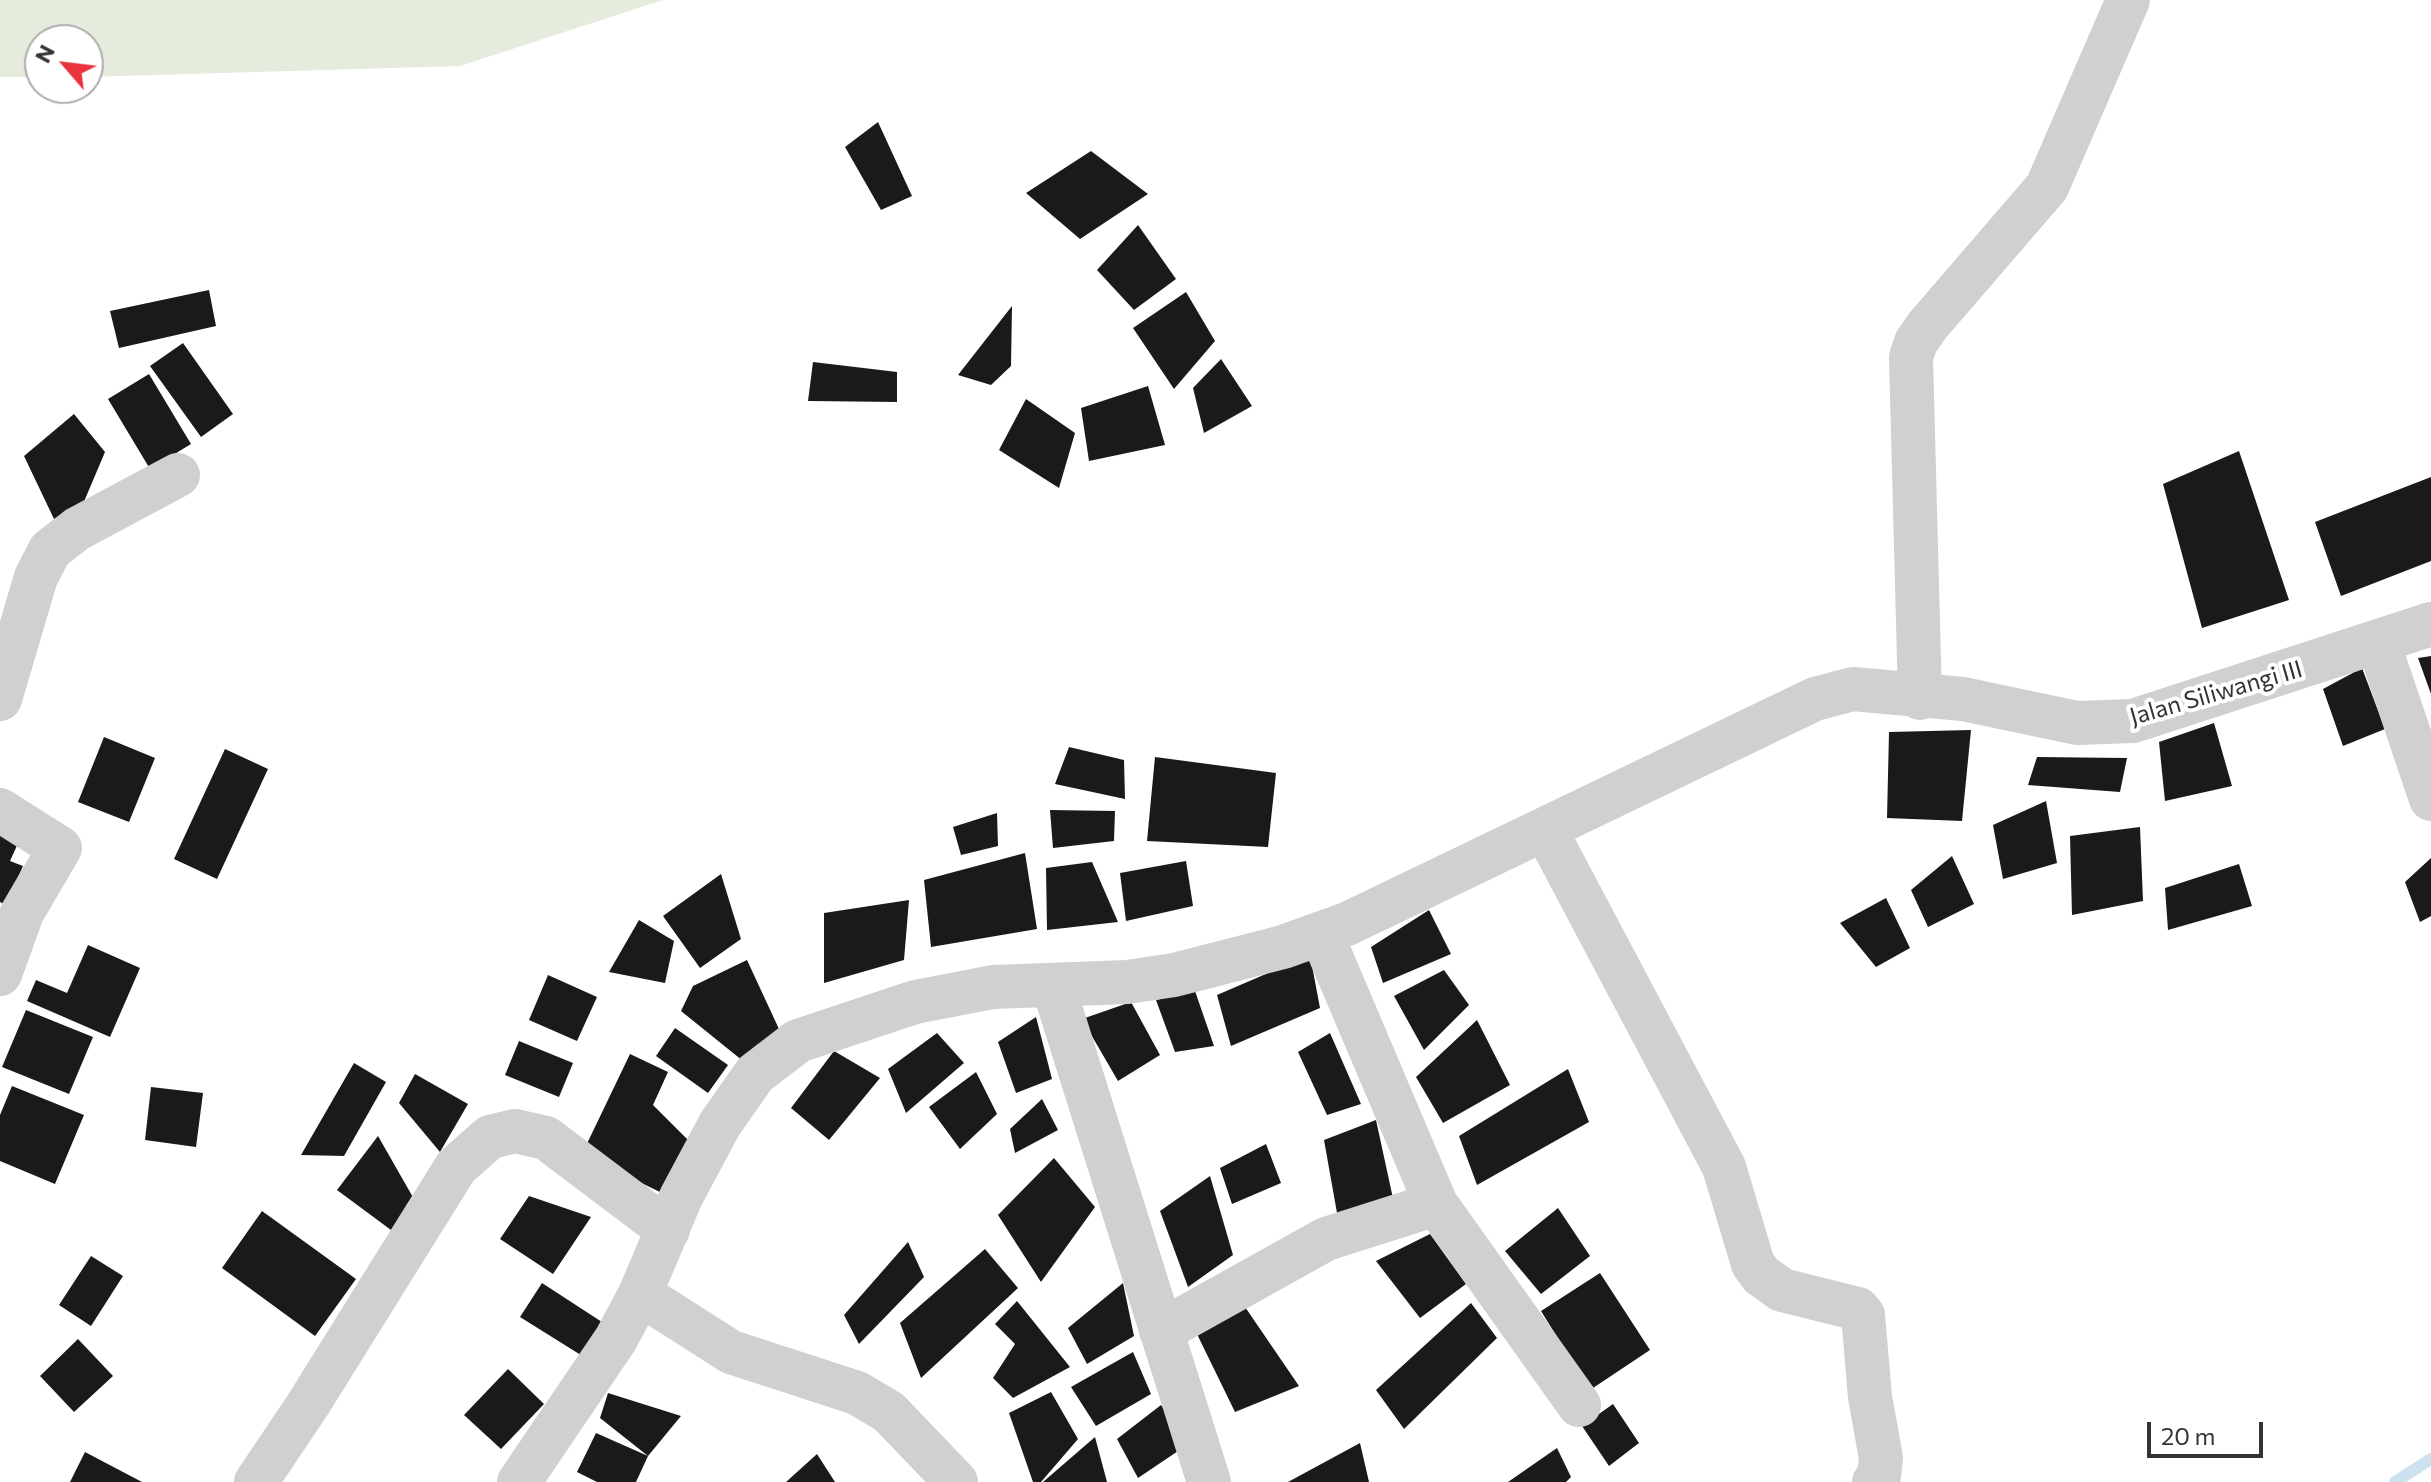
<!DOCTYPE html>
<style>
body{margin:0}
#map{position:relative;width:2431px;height:1482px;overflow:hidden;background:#fff;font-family:Commissioner,sans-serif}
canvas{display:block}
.north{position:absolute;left:24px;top:24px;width:80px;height:80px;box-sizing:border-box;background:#fff;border:2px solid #adadad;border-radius:50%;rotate:298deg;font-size:22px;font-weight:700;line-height:32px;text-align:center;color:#333}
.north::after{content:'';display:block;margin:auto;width:28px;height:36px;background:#eb333d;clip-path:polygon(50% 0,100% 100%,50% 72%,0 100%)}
.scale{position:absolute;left:2147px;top:1422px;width:116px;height:36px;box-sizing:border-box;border:4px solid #333;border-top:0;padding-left:10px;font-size:24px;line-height:28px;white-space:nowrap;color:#333;-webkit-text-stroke:6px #fff;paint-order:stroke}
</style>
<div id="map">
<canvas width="2431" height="1482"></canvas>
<div class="north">N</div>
<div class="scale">20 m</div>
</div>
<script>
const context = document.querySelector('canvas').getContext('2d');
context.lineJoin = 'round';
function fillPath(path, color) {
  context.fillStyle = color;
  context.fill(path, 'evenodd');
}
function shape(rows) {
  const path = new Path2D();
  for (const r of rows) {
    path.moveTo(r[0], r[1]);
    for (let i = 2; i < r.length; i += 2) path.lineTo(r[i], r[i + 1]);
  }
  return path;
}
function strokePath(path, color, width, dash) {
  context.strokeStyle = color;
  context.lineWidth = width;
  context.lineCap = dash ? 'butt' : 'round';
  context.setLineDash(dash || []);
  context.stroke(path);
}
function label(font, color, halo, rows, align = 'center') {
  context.font = font + ' Commissioner,sans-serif';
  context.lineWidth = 8;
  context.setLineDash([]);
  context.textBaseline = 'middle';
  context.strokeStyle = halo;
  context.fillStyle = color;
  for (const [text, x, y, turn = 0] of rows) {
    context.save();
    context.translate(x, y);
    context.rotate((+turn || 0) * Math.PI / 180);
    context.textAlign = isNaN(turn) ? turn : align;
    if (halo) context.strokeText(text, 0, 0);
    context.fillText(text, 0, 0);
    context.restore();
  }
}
const green = shape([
 [0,0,663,0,460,66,88,77,88,40,40,40,40,77,0,77]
]);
const stream = shape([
 [2395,1482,2431,1459]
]);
const building = shape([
 [878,122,912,196,881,210,845,147],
 [1091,151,1148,194,1080,239,1026,193],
 [1138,225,1176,279,1134,310,1097,270],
 [209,290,216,326,119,348,110,311],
 [1186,292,1215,341,1174,389,1133,328],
 [1012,306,1011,366,991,385,958,375],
 [183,343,233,414,201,437,150,366],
 [1221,359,1252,406,1204,433,1193,388],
 [813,362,897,372,897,402,808,401],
 [149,374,191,444,150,469,108,399],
 [1148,386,1165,445,1089,461,1081,408],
 [1026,399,1075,433,1059,488,999,450],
 [74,414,105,452,83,504,54,519,24,456],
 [2239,451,2289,600,2202,628,2163,484],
 [2431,477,2431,561,2341,596,2315,522],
 [2431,656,2431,694,2418,658],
 [2362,668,2385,729,2343,746,2323,689],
 [2214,723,2232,786,2165,801,2159,742],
 [1971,730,1962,821,1887,818,1889,732],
 [104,737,155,758,129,822,78,802],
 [1069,747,1124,760,1125,799,1055,784],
 [225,749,268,769,217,879,174,859],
 [1155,757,1276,773,1268,847,1147,841],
 [2037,757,2127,758,2120,792,2028,785],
 [2046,801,2057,863,2003,879,1993,825],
 [1050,810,1115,811,1114,841,1053,848],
 [997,813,998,846,961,855,953,827],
 [2140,827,2143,901,2072,915,2070,836],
 [0,830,20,839,10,861,23,866,6,905,0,902],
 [1025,853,1037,929,931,947,924,880],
 [1952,856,1974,904,1928,927,1911,890],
 [2431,858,2431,916,2420,922,2405,882],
 [1186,861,1193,906,1126,921,1120,873],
 [1092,862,1118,922,1047,930,1046,868],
 [2239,864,2252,906,2168,930,2165,888],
 [721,874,741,939,700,968,663,916],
 [1886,898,1910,948,1876,967,1840,923],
 [909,900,904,960,824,983,824,913],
 [1429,910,1451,954,1383,983,1371,947],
 [639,920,674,941,665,983,609,972],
 [88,945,140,968,110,1037,27,1001,36,980,67,993],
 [1310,955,1320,1008,1231,1046,1217,995],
 [747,960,785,1042,743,1061,681,1011,693,986],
 [1444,970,1469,1005,1424,1050,1394,996],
 [548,975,597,997,577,1041,529,1020],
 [1195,991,1214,1046,1175,1052,1156,1000],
 [1131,1002,1160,1055,1118,1081,1082,1019],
 [26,1010,93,1037,69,1094,2,1067],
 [1036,1017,1052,1079,1016,1093,998,1042],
 [1477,1020,1510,1085,1443,1123,1416,1077],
 [675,1028,728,1065,708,1093,656,1056],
 [937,1033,964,1063,906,1113,888,1069],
 [1330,1033,1361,1104,1327,1115,1298,1052],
 [519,1041,573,1063,559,1097,505,1075],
 [834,1051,880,1078,829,1140,791,1108],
 [630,1054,668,1072,653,1105,689,1141,664,1194,582,1154],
 [354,1063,386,1082,344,1156,301,1155],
 [1568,1069,1589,1122,1477,1185,1459,1136],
 [976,1072,997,1114,960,1149,929,1107],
 [415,1074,468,1104,440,1152,399,1103],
 [12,1086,84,1115,55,1184,0,1161,0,1115],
 [151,1087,203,1093,196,1147,145,1140],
 [1042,1099,1058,1130,1015,1153,1010,1129],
 [1376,1120,1394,1203,1337,1213,1324,1140],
 [378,1136,414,1199,391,1230,337,1190],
 [1266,1144,1281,1183,1232,1204,1220,1168],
 [1054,1158,1095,1207,1041,1282,998,1215],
 [1210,1176,1233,1255,1188,1287,1160,1211],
 [529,1196,591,1217,553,1274,500,1239],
 [1558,1208,1590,1256,1541,1294,1505,1251],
 [262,1211,356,1279,315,1336,222,1268],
 [1430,1234,1466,1284,1420,1318,1376,1261],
 [908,1242,924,1277,859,1344,844,1315],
 [985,1249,1018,1288,921,1378,900,1323],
 [91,1256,123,1276,91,1326,59,1305],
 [1600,1273,1650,1350,1590,1390,1541,1311],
 [542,1283,605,1324,584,1357,520,1317],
 [1123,1283,1134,1336,1087,1364,1068,1328],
 [1017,1301,1070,1367,1013,1398,993,1378,1015,1344,995,1324],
 [1471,1303,1497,1338,1404,1429,1376,1390],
 [1243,1304,1299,1386,1235,1412,1195,1330],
 [78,1339,113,1376,74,1412,40,1376],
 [1133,1352,1151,1394,1096,1426,1071,1387],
 [508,1369,544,1404,501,1449,464,1415],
 [1051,1392,1078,1439,1041,1482,1033,1482,1009,1413],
 [608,1393,681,1416,648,1456,636,1482,597,1482,577,1472,596,1433,648,1456,600,1418],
 [1613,1404,1639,1443,1609,1466,1582,1426],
 [1161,1405,1190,1443,1138,1478,1117,1439],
 [1095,1437,1107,1482,1043,1482],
 [1360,1443,1369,1482,1288,1482],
 [1557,1448,1571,1477,1566,1482,1508,1482],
 [85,1452,142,1482,70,1482],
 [817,1454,835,1482,786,1482]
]);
const street = shape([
 [2378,642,2431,799],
 [1920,698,1911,357,1916,342,1928,325,2047,187,2128,0],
 [0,699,36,577,50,550,77,529,178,475],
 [0,810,60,848,22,913,0,974],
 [1545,829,1724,1167,1753,1264,1761,1275,1782,1290,1858,1309,1863,1315,1870,1397,1881,1458,1879,1476,1874,1482],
 [1053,985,1209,1482],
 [1436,1204,1579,1405],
 [1161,1331,1326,1239,1436,1204,1321,933],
 [256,1482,309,1403,456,1167,490,1137,515,1131,546,1138,668,1230],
 [519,1482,616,1339,640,1294],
 [956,1482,889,1412,857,1393,731,1352,640,1294,681,1197,720,1124,755,1074,798,1041,915,1002,993,987,1127,982,1174,975,1283,947,1347,924,1815,699,1853,689,1963,699,2077,723,2133,721,2431,624]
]);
const streetNames = [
 ["Jalan Siliwangi III",2216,693,-16]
];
fillPath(green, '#e5ecde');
strokePath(stream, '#cde1ef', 12);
fillPath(building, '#1a1a1a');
strokePath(street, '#d0d0d0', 44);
label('24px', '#333', '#fff', streetNames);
</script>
